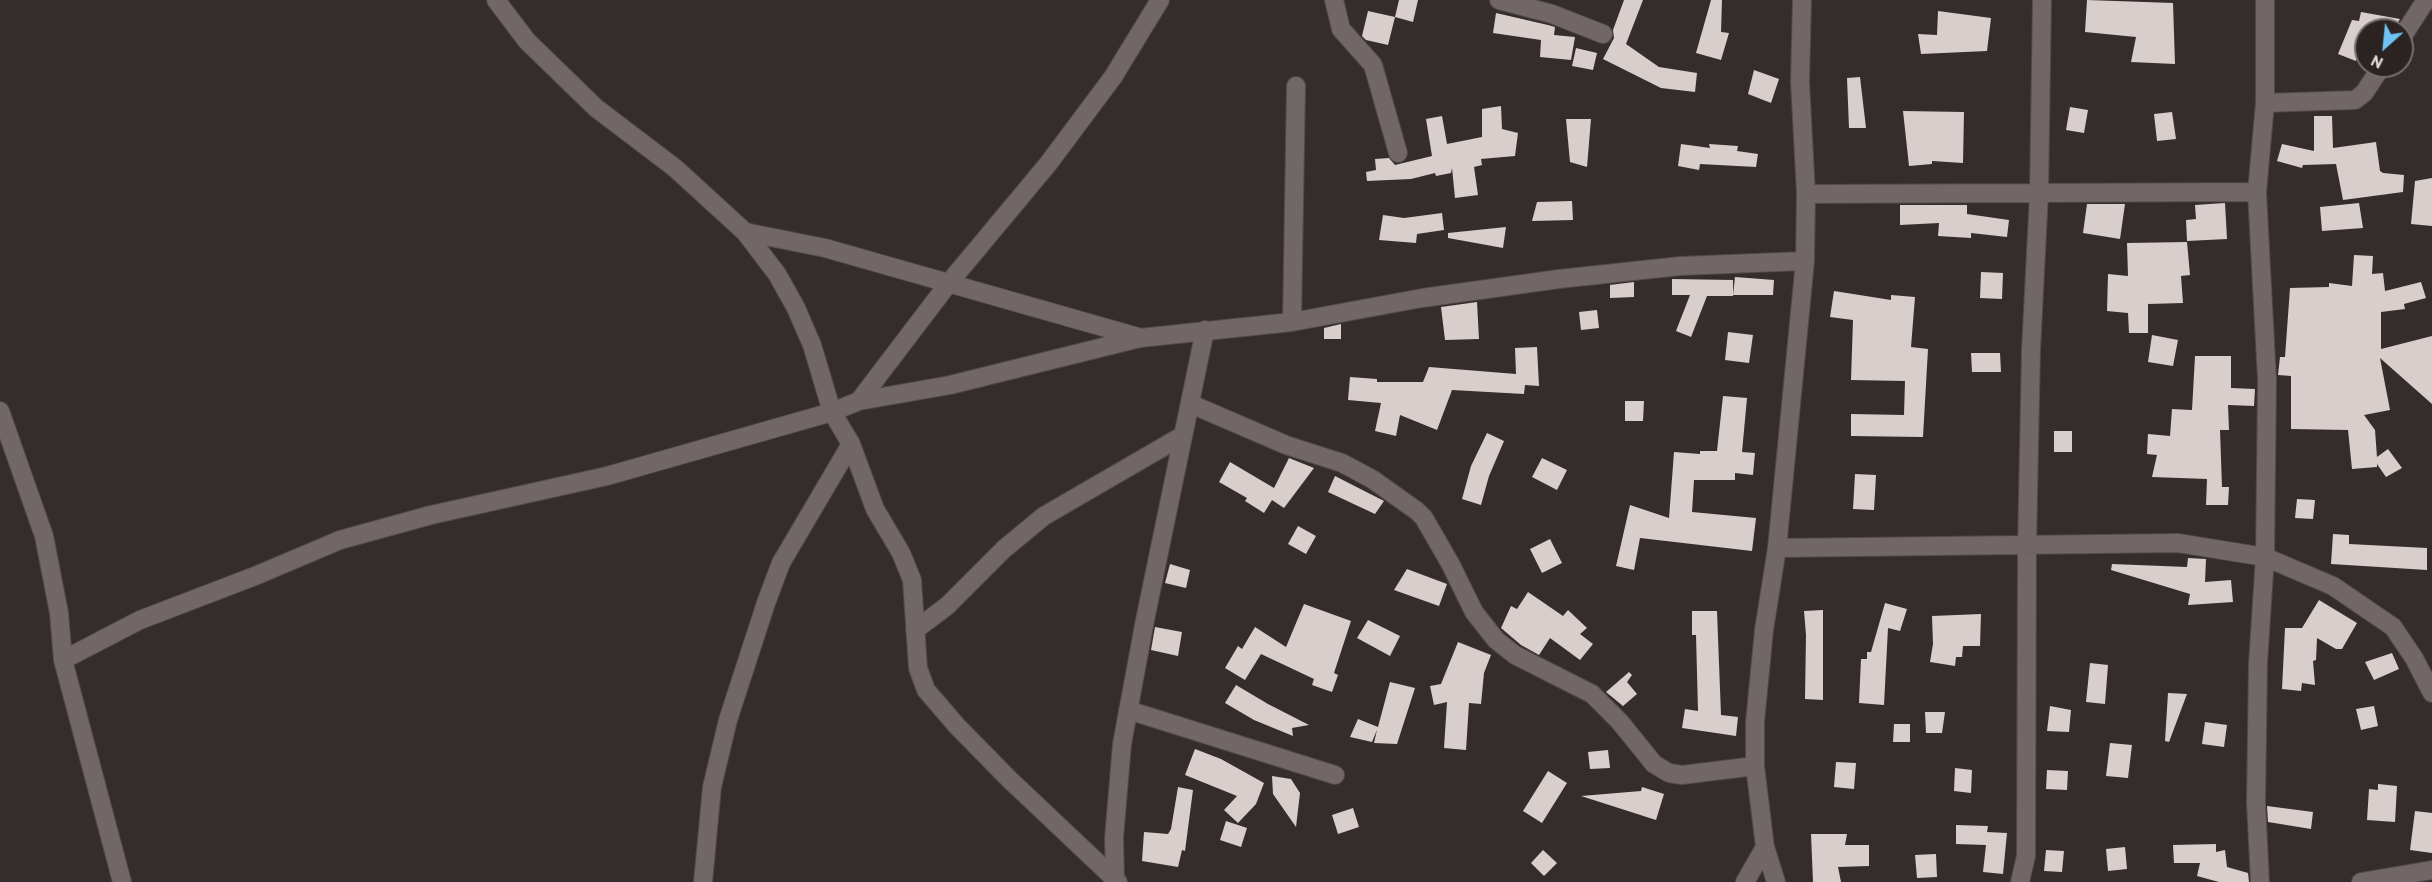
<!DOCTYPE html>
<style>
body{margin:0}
#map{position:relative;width:2432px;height:882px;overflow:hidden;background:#352d2c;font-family:"PT Sans",sans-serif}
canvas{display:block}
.north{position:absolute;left:2354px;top:18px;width:60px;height:60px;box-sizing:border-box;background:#2b2322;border:2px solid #766f6e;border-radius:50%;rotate:207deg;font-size:16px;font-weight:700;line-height:24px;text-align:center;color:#e7e2e1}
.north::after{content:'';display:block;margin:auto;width:21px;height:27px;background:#6fc2f4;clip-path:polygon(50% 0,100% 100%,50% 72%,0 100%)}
</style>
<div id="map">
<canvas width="2432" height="882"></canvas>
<div class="north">N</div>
</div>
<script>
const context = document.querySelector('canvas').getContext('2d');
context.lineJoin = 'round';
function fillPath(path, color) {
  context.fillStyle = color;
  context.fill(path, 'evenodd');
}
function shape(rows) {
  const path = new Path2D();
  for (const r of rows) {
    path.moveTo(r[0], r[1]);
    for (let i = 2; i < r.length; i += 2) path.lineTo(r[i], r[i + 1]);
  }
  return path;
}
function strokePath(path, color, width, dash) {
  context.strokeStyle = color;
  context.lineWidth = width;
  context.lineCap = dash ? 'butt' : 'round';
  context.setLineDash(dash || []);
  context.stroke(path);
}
const building = shape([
 [1399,0,1418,0,1413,22,1395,17],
 [1624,0,1643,0,1626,44,1659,67,1697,73,1695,92,1661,88,1603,59,1614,38,1613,30],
 [1711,0,1722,0,1721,32,1729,33,1721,60,1696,53],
 [2087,0,2173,3,2175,64,2131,62,2136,37,2085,32],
 [1368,11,1395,17,1388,45,1366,40,1362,36],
 [1938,11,1991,18,1987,51,1921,54,1918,34,1937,35],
 [2361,12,2400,19,2393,30,2366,30,2356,61,2338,54,2352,20,2359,21],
 [1496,13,1548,25,1555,27,1554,35,1575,37,1571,60,1540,57,1541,40,1493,33],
 [1576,48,1597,53,1593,70,1572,66],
 [1754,70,1779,79,1771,103,1748,94],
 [1860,77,1866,128,1849,128,1847,78],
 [1501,106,1502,129,1518,133,1515,156,1481,159,1482,165,1474,167,1478,195,1455,198,1452,168,1451,173,1436,176,1435,173,1411,179,1367,181,1366,172,1376,170,1375,159,1389,158,1395,165,1432,156,1426,119,1442,116,1447,144,1482,137,1482,109],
 [2070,107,2088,110,2084,133,2066,130],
 [1903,111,1964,112,1963,163,1932,161,1932,164,1909,166],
 [2172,112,2176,139,2157,141,2154,114],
 [2314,116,2332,116,2333,148,2376,142,2380,171,2383,173,2404,175,2403,192,2343,200,2336,164,2303,165,2302,168,2277,161,2282,144,2314,151],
 [1566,119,1591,119,1587,167,1570,162],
 [1681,144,1710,148,1709,144,1738,146,1737,151,1758,154,1756,167,1700,164,1699,170,1678,166],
 [2432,178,2432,226,2411,224,2415,181],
 [1572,201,1573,220,1532,221,1537,202],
 [2225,203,2227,239,2187,241,2186,220,2196,219,2195,205],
 [2359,203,2363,228,2322,231,2320,207],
 [2087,204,2125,204,2120,239,2083,233],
 [1900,205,1967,205,1967,214,2009,220,2007,237,1971,233,1971,238,1938,236,1939,223,1900,225],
 [1442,213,1444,230,1417,234,1416,243,1379,240,1383,215,1404,218],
 [1506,227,1503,248,1448,238,1448,233],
 [2187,242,2190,275,2181,276,2183,303,2148,304,2148,333,2129,333,2128,313,2107,311,2108,274,2128,276,2127,243],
 [2354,255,2373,256,2372,274,2383,273,2385,291,2421,282,2426,298,2404,304,2405,309,2381,312,2381,349,2432,336,2432,404,2380,358,2390,410,2364,415,2375,430,2377,457,2388,449,2402,468,2386,477,2377,464,2377,467,2352,469,2348,430,2291,429,2291,376,2278,375,2280,357,2285,357,2290,288,2329,287,2329,283,2352,286],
 [1981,272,2003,273,2002,299,1980,298],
 [1735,277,1774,280,1773,295,1733,295],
 [1672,279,1733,280,1733,296,1707,296,1691,337,1676,331,1690,295,1672,295],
 [1634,282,1634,297,1610,298,1610,285],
 [1834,291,1891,300,1891,295,1915,297,1911,347,1928,349,1923,437,1851,436,1851,414,1904,415,1905,381,1851,380,1853,320,1830,317],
 [1477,302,1479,339,1445,340,1441,307],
 [1597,310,1599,328,1581,330,1579,312],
 [1341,324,1341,339,1324,339,1324,328],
 [1728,332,1753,335,1749,363,1725,360],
 [2152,335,2178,340,2173,366,2148,362],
 [1537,347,1539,386,1525,385,1524,394,1452,390,1437,430,1400,415,1396,436,1375,431,1381,403,1348,400,1350,377,1377,379,1377,382,1423,382,1429,367,1516,374,1515,348],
 [1971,353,2000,353,2001,372,1972,372],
 [2195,356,2231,356,2231,388,2255,389,2254,406,2228,405,2229,430,2220,430,2222,487,2229,487,2228,505,2206,505,2207,479,2152,477,2157,455,2147,454,2148,434,2170,436,2172,409,2192,410],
 [1723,396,1747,398,1742,452,1755,453,1753,475,1735,473,1735,480,1694,480,1692,512,1756,518,1752,551,1640,538,1634,570,1616,566,1630,505,1669,518,1674,452,1700,454,1700,451,1717,451],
 [1625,401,1644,401,1643,421,1625,421],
 [2054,431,2072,431,2072,452,2054,452],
 [1487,433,1504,441,1489,476,1481,505,1462,499,1471,466],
 [1289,458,1314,468,1284,508,1272,500,1264,513,1245,501,1247,498,1219,482,1230,462,1274,488],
 [1542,458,1567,470,1557,490,1532,477],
 [1855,474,1876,475,1874,510,1853,509],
 [1335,476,1384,501,1375,514,1328,492],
 [2297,499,2315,500,2313,519,2295,518],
 [1298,526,1316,536,1306,554,1288,544],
 [2333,534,2349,535,2349,544,2427,548,2427,570,2331,564],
 [1550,539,1562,563,1542,573,1530,549],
 [2188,558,2206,559,2205,582,2231,580,2233,602,2188,605,2190,594,2111,570,2112,564,2187,567],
 [1170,564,1190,570,1186,588,1165,583],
 [1407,569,1447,584,1439,606,1394,590],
 [1528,592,1563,616,1568,610,1587,628,1580,634,1593,644,1580,660,1550,638,1539,655,1521,645,1501,628,1511,606,1517,609],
 [2319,600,2357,623,2342,649,2336,649,2317,638,2316,660,2313,661,2315,685,2302,683,2301,691,2282,689,2285,628,2302,628],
 [1885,603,1907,609,1900,631,1888,628,1884,705,1859,703,1861,659,1867,659,1867,652,1871,652],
 [1304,604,1351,621,1334,673,1338,675,1332,692,1312,685,1314,679,1261,654,1245,680,1225,668,1238,646,1242,649,1255,627,1286,647],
 [1823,610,1823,700,1805,699,1806,635,1804,611],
 [1692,611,1717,611,1721,715,1738,717,1736,736,1682,728,1685,709,1698,711,1696,635,1692,635],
 [1981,614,1980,646,1963,646,1962,657,1956,657,1955,666,1930,662,1933,644,1932,616],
 [1368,620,1400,636,1390,656,1357,638],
 [1155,627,1182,632,1178,656,1151,650],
 [1458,642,1491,655,1484,673,1481,704,1469,703,1466,750,1444,748,1447,702,1434,705,1430,686,1441,684],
 [2392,653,2399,669,2374,680,2365,662],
 [2090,663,2108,665,2105,704,2086,702],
 [1629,672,1632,675,1627,682,1637,694,1623,706,1606,692],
 [1390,682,1415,688,1397,744,1374,743,1377,730,1372,742,1350,737,1358,719,1378,727],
 [1236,685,1268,704,1309,725,1292,728,1293,736,1254,720,1225,703],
 [2168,693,2187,694,2169,742,2165,741],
 [2050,706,2071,710,2069,732,2047,731],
 [2374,706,2378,726,2361,730,2356,709],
 [1925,712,1945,712,1942,733,1926,733],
 [2205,722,2227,725,2224,747,2202,744],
 [1894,724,1910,724,1910,742,1893,742],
 [2110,743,2132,745,2128,778,2106,776],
 [1195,749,1221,759,1264,783,1256,804,1238,823,1224,810,1237,796,1185,775],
 [1608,750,1610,768,1590,769,1588,752],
 [1836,762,1856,763,1854,789,1834,787],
 [1955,768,1972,770,1971,793,1954,791],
 [2047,770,2068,771,2067,790,2046,789],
 [1548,771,1567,783,1542,823,1523,811],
 [1272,776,1291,779,1300,793,1296,827,1273,794],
 [2378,784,2397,786,2395,822,2367,820,2369,789,2378,790],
 [1178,787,1193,790,1185,851,1182,850,1178,867,1142,861,1144,832,1168,834,1171,829],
 [1642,787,1664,794,1656,820,1581,796,1641,791],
 [2267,806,2313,812,2311,829,2268,822],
 [1353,808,1359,827,1338,834,1332,815],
 [2415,811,2432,813,2432,853,2410,850],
 [1226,821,1247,828,1241,847,1220,840],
 [1956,825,1988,826,1987,832,2007,833,2003,874,1983,872,1986,845,1956,844],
 [1811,834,1847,834,1845,845,1869,845,1869,866,1838,867,1841,882,1813,882],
 [2216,844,2216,852,2225,850,2227,867,2248,873,2249,882,2219,882,2197,876,2200,863,2174,863,2173,845],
 [2125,847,2127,869,2108,871,2106,849],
 [1543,850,1557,863,1544,876,1531,863],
 [2046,850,2064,851,2062,872,2044,871],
 [1936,854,1937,877,1917,878,1915,855]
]);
const street = shape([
 [496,0,527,41,596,108,675,168,745,232,777,274,796,308,812,345,832,412,851,444,875,509,901,553,912,580,918,668,926,690,957,726,1009,779,1118,882],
 [1334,0,1341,29,1373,65,1398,153],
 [1499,0,1552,14,1603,34],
 [2402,37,2426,0],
 [2265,103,2355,100,2364,93,2382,66],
 [1806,194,2257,192],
 [745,232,825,248,1138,337],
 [1292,322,1296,86],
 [859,401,948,284,1048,164,1113,77,1160,0],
 [1191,404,1286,445,1342,463,1372,479,1417,511,1424,518,1451,565,1474,612,1496,640,1515,655,1592,694,1620,722,1654,764,1669,773,1682,775,1755,766],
 [0,411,44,536,59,613,63,660,122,882],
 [1777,548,2178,543,2265,557,2333,586,2393,627,2414,658,2432,693],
 [915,630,947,606,1004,549,1044,516,1182,436],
 [63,660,140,620,255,576,340,540,431,515,607,476,832,412,859,401,950,385,1140,338,1292,322,1422,298,1559,279,1680,266,1805,261],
 [1128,710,1335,775],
 [1115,878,1114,838,1122,744,1145,620,1205,330],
 [703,882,712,787,728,720,766,603,781,563,851,444],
 [1745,882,1765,847],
 [1776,882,1765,847,1755,766,1755,722,1764,630,1777,548,1805,261,1806,194,1800,82,1802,0],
 [2020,882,2026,856,2027,546,2031,350,2039,194,2042,0],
 [2260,882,2256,803,2258,663,2265,557,2267,380,2257,192,2265,103,2265,0],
 [2361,882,2432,870]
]);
fillPath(building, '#d8cecc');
strokePath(street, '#514a49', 20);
strokePath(street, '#706766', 18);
</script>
